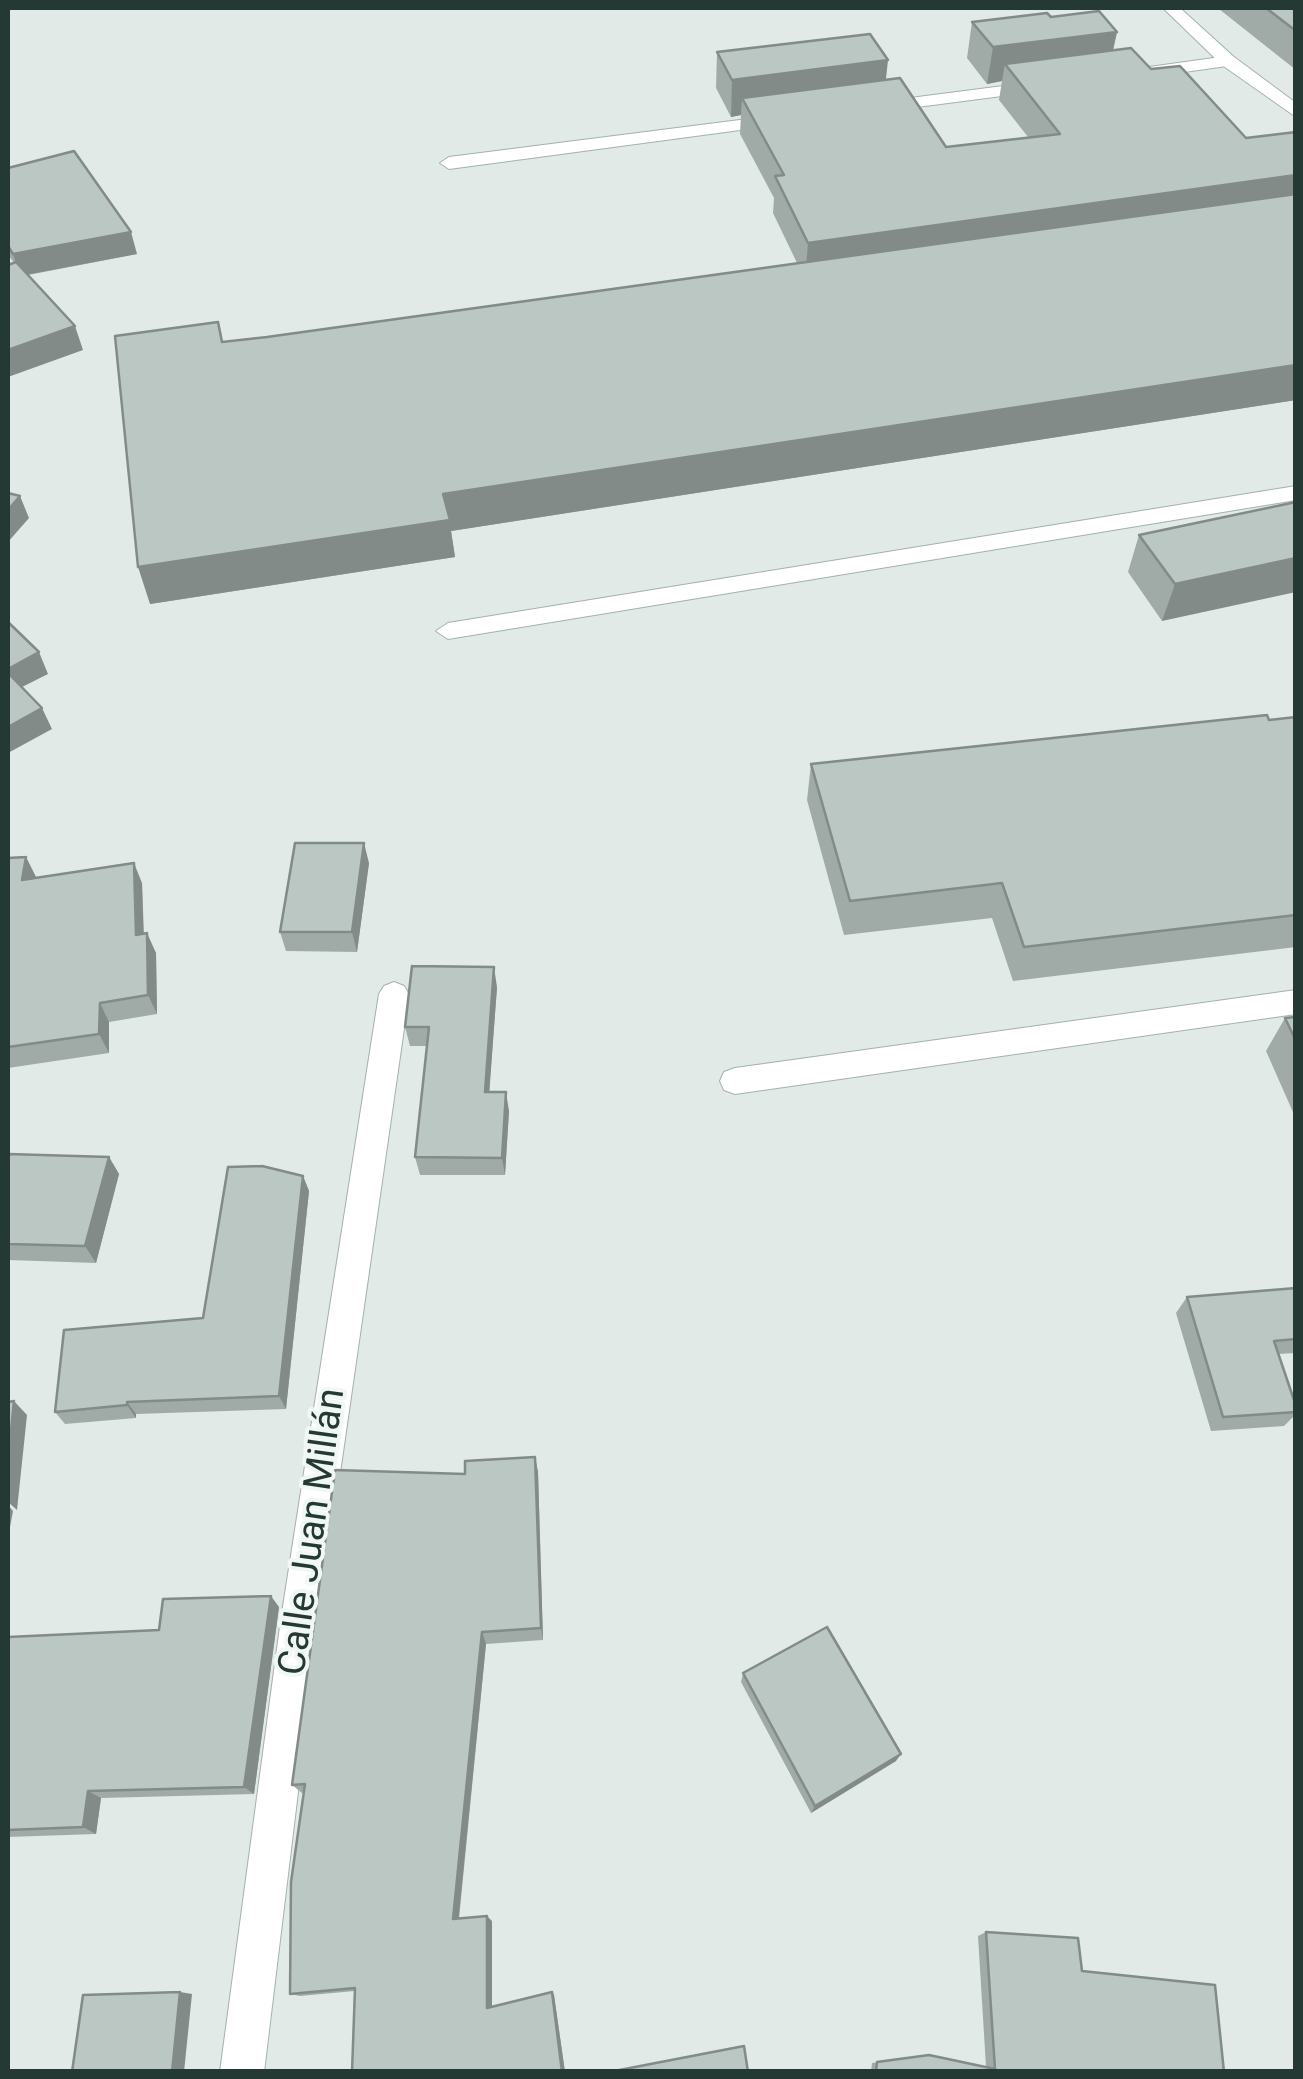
<!DOCTYPE html>
<meta charset="utf-8">
<style>
body{margin:0}
#map{position:relative;width:1303px;height:2079px;overflow:hidden;background:#e1eae6;font-family:Roboto,sans-serif}
canvas{display:block}
.frame{position:absolute;inset:0;border:10px solid #243933;pointer-events:none}
</style>
<div id="map">
<canvas width="1303" height="2079"></canvas>
<div class="frame"></div>
</div>
<script>
const context = document.querySelector('canvas').getContext('2d');
context.lineJoin = 'round';
function shape(rows) {
  const path = new Path2D();
  for (const r of rows) {
    path.moveTo(r[0], r[1]);
    for (let i = 2; i < r.length; i += 2) path.lineTo(r[i], r[i + 1]);
  }
  return path;
}
function strokePath(path, color, width, dash) {
  context.strokeStyle = color;
  context.lineWidth = width;
  context.lineCap = dash ? 'butt' : 'round';
  context.setLineDash(dash || []);
  context.stroke(path);
}
function fillPath(path, color) {
  context.fillStyle = color;
  context.fill(path, 'evenodd');
}
function label(font, color, halo, rows, align = 'center') {
  context.font = font + ' Roboto,sans-serif';
  context.lineWidth = 8;
  context.setLineDash([]);
  context.textBaseline = 'middle';
  context.strokeStyle = halo;
  context.fillStyle = color;
  for (const [text, x, y, turn = 0] of rows) {
    context.save();
    context.translate(x, y);
    context.rotate((+turn || 0) * Math.PI / 180);
    context.textAlign = isNaN(turn) ? turn : align;
    if (halo) context.strokeText(text, 0, 0);
    context.fillText(text, 0, 0);
    context.restore();
  }
}
const service = shape([
 [1228,56,1234,57,1234,65,1142,78,1133,73,1142,68,1228,56],
 [1042,81,1048,82,1048,90,879,112,870,107,879,102,1042,81],
 [779,115,788,120,785,124,449,169,440,163,449,157,779,115],
 [1296,486,1296,500,448,639,436,631,448,623,1296,486],
 [1296,990,1296,1014,735,1094,724,1090,720,1081,724,1072,735,1068,1296,990]
]);
const minor = shape([
 [394,982,404,986,409,994,319,1619,264,2072,220,2072,281,1619,379,994,384,986,394,982]
]);
const tertiary = shape([
 [1163,8,1180,8,1234,57,1296,103,1296,117,1222,65,1163,8]
]);
const wall = shape([
 [1218,8,1296,8,1296,70,1219,9],
 [1051,17,1117,32,1113,50,1151,69,1246,138,1296,132,1296,400,451,531,455,557,150,604,223,342,267,337,797,263,773,213,774,198,740,134,741,115,731,117,716,88,717,52,886,79,946,147,1028,137,999,100,1002,81,987,84,967,58,972,22],
 [8,168,137,254,28,275,83,350,8,255],
 [1296,502,1162,621,1128,572,1139,535],
 [1296,717,1296,947,1013,981,992,918,844,935,807,800,811,764],
 [26,857,36,878,142,883,144,933,156,953,157,1014,109,1022,109,1053,8,1068,8,858],
 [369,863,357,952,286,951,280,932],
 [497,987,489,1092,509,1111,505,1175,420,1175,415,1157,427,1046,410,1046,405,1027],
 [1296,1017,1296,1119,1266,1051,1285,1018],
 [8,1154,109,1157,119,1174,96,1263,8,1260],
 [303,1176,309,1191,286,1409,136,1414,136,1418,65,1424,55,1412,203,1318],
 [1296,1288,1296,1353,1278,1354,1296,1406,1296,1414,1284,1426,1211,1431,1176,1313,1187,1297],
 [535,1457,538,1472,543,1640,486,1644,459,1919,492,1921,492,2007,552,1992,554,1995,565,2072,352,2072,355,1991,300,1996,290,1994,304,1793,302,1793,292,1785,465,1474],
 [279,1607,254,1794,101,1798,96,1834,8,1837,8,1637,159,1630],
 [743,1673,896,1761,811,1813,741,1682],
 [986,1932,1082,1971,1224,2072,871,2072,872,2063,929,2055,986,2067,978,1936]
]);
const shadedWall = shape([
 [1117,32,1109,68,1005,64,1002,81,987,84,993,47],
 [888,60,884,97,742,98,741,115,731,117,732,80],
 [1296,175,1295,210,805,280,808,243],
 [131,232,137,254,20,276,13,254],
 [75,326,83,350,8,377,8,350],
 [1296,365,1296,400,451,531,455,557,150,604,138,567,443,494],
 [20,496,29,518,8,542,8,510],
 [1296,558,1296,592,1162,621,1175,584],
 [39,652,48,674,14,691,8,676,8,669],
 [42,708,52,729,8,753,8,727],
 [364,843,369,863,357,952,352,932],
 [26,857,36,877,33,900,22,880],
 [134,863,142,883,144,954,136,935],
 [147,933,156,953,157,1014,148,995],
 [494,967,497,987,488,1110,485,1092],
 [100,1003,109,1022,109,1053,99,1034],
 [506,1092,509,1111,505,1175,502,1158],
 [109,1157,119,1174,96,1263,85,1246],
 [303,1176,309,1191,286,1409,279,1396],
 [14,1401,27,1415,17,1510,8,1502,8,1460],
 [127,1402,136,1414,136,1418,127,1405],
 [535,1457,538,1472,543,1640,541,1628],
 [8,1505,13,1511,8,1538],
 [271,1596,279,1607,254,1794,244,1787],
 [482,1632,486,1644,458,1924,453,1919],
 [901,1754,896,1761,811,1813,815,1806],
 [88,1791,101,1798,96,1834,83,1827],
 [487,1916,492,1921,492,2010,487,2008],
 [180,1992,192,1994,184,2072,172,2072],
 [552,1992,554,1995,565,2072,562,2072]
]);
const building = shape([
 [1266,8,1296,8,1296,31,1266,8],
 [1099,11,1117,32,993,47,972,22,1047,13,1051,17,1099,11],
 [870,34,888,60,732,80,717,52,870,34],
 [1131,48,1151,69,1180,66,1246,138,1296,132,1296,175,808,243,775,176,784,175,742,98,900,78,946,147,1060,134,1005,64,1131,48],
 [74,151,131,232,13,254,8,246,8,168,74,151],
 [1296,194,1296,365,443,494,450,520,138,567,115,336,218,322,222,342,267,337,1296,194],
 [16,262,75,326,8,350,8,265,16,262],
 [8,493,20,496,8,510,8,493],
 [1296,502,1296,558,1175,584,1139,535,1296,502],
 [8,622,39,652,8,669,8,622],
 [8,673,42,708,8,727,8,673],
 [1267,715,1269,720,1296,717,1296,915,1024,947,1002,883,850,901,811,764,1267,715],
 [295,843,364,843,352,932,280,932,295,843],
 [26,857,22,880,134,863,136,935,147,933,148,995,100,1003,99,1034,8,1047,8,858,26,857],
 [412,966,494,967,485,1092,506,1092,502,1158,415,1157,429,1027,405,1027,412,966],
 [1296,1017,1296,1041,1285,1018,1296,1017],
 [8,1154,109,1157,85,1246,8,1244,8,1154],
 [262,1166,303,1176,279,1396,127,1402,127,1405,55,1412,64,1330,203,1318,228,1167,262,1166],
 [1296,1288,1296,1339,1274,1341,1296,1406,1296,1412,1223,1417,1187,1297,1296,1288],
 [14,1401,8,1460,8,1402,14,1401],
 [535,1457,541,1628,482,1632,453,1919,487,1916,487,2008,552,1992,562,2072,352,2072,355,1988,290,1994,291,1882,305,1784,292,1785,335,1470,465,1474,465,1461,535,1457],
 [271,1596,244,1787,88,1791,83,1827,8,1830,8,1637,159,1630,163,1599,271,1596],
 [827,1627,901,1754,815,1806,743,1673,827,1627],
 [986,1932,1078,1938,1082,1971,1215,1985,1224,2072,876,2072,877,2062,929,2055,995,2069,986,1932],
 [180,1992,172,2072,72,2072,83,1995,180,1992],
 [744,2046,748,2072,609,2072,744,2046]
]);
const nearStreetnames = [
 ["Calle Juan Millán",314,1532,-82]
];
strokePath(service, '#a5b1ad', 2);
strokePath(minor, '#a5b1ad', 2);
strokePath(tertiary, '#a5b1ad', 2);
fillPath(service, '#fff');
fillPath(minor, '#fff');
fillPath(tertiary, '#fff');
fillPath(wall, '#a0aba7');
fillPath(shadedWall, '#828b88');
fillPath(building, '#bac7c2');
strokePath(building, '#828b88', 2.5);
label('38px', '#243933', '#f1f7f4', nearStreetnames);
</script>
